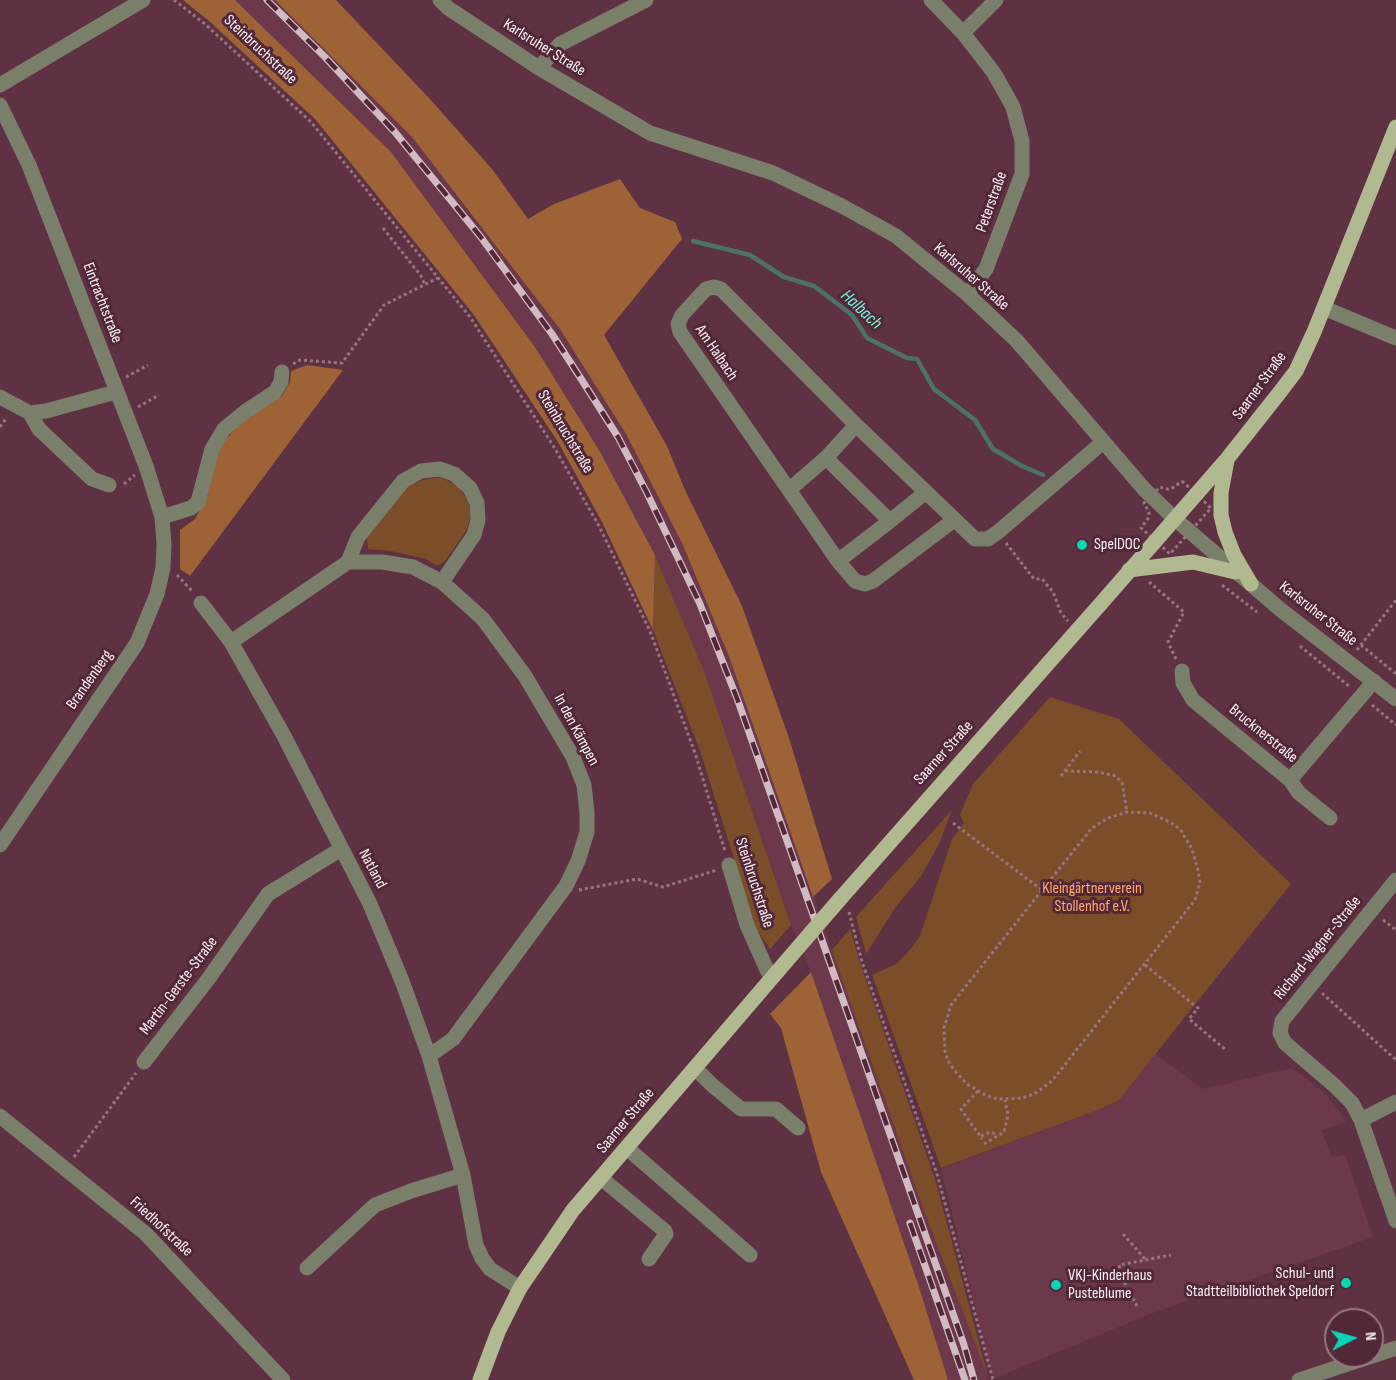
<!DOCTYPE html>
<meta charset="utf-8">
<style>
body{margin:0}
#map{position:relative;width:1396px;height:1380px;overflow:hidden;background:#5e3242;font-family:"Sofia Sans Condensed",sans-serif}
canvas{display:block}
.north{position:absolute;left:1324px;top:1308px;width:60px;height:60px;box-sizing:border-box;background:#522838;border:2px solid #967884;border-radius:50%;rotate:84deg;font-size:16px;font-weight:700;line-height:24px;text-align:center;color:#fdf1f5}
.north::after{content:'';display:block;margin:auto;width:21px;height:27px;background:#09d5b5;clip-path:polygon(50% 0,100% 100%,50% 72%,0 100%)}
</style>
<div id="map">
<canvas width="1396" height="1380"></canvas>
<div class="north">N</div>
</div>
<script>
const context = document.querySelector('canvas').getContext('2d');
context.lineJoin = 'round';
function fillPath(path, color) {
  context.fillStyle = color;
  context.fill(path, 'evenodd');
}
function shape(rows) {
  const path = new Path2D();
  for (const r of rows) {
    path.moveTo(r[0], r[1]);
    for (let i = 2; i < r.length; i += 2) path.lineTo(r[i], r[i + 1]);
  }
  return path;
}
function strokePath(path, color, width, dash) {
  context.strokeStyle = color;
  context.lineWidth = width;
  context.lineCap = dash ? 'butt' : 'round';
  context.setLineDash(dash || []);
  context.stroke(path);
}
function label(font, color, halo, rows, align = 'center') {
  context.font = font + ' "Sofia Sans Condensed",sans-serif';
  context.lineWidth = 6;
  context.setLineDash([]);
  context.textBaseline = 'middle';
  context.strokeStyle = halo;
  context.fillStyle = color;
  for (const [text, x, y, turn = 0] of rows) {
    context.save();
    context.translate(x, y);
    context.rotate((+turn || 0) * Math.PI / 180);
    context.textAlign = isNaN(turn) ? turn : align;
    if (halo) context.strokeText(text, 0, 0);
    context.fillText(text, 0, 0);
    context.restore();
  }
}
const built = shape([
 [235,0,275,0,412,137,561,329,626,434,682,543,730,659,924,1211,989,1380,948,1380,918,1284,811,972,791,925,704,671,655,555,599,450,535,347,391,152],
 [1155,1054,1203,1089,1292,1068,1327,1095,1346,1122,1321,1130,1332,1157,1345,1154,1373,1237,1150,1314,993,1379,941,1169,1095,1111,1118,1101]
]);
const green = shape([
 [441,477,457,486,468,500,471,516,466,531,445,561,437,566,426,559,391,551,368,549,367,538,407,487,423,480],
 [655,555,704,671,791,925,770,949,751,921,737,868,700,751,653,630],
 [1050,697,1119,719,1291,884,1118,1101,1095,1111,941,1168,872,975,896,964,909,951,920,936,952,839,964,823,960,815,973,784],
 [952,810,939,844,921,876,895,908,866,954,856,917],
 [850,929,860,963,935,1179,989,1380,924,1211,832,950]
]);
const forest = shape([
 [183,0,235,0,391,152,535,347,599,450,655,555,653,630,602,522,558,442,474,315,315,119,209,21],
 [275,0,336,0,429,98,492,169,528,219,554,204,620,179,640,208,675,222,682,239,604,335,667,446,685,490,742,606,789,738,832,879,813,897,730,659,682,543,626,434,560,329,412,137],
 [307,365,343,370,190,576,180,569,180,530,195,519,207,497,217,454,226,439,239,425,256,412,282,396,290,382,291,371],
 [811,972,918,1284,948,1380,914,1380,821,1172,781,1028,770,1014]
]);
const stream = shape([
 [693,241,750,255,784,277,814,286,852,315,867,338,907,358,917,359,934,389,975,420,993,449,1022,466,1043,475]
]);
const path = shape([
 [174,0,205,24,311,122,470,317,554,447,599,526,650,631,695,753,725,851],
 [383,228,421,276,425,285],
 [293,364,300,360,342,363,384,305,438,278],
 [126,377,148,365],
 [138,407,159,395],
 [0,427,7,417],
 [1182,481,1211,508,1170,554,1141,528,1149,517,1149,512,1144,503,1160,487,1165,489,1171,489,1182,481],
 [124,484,135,475],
 [1006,543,1034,579,1042,579,1053,592,1061,613,1068,621],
 [177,575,193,592],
 [1149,582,1184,612,1168,642,1176,659],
 [1222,585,1257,612],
 [1361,645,1396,674],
 [1300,646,1350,687],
 [1357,650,1396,600],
 [1372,705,1396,725],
 [1065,771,1098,772,1116,776,1122,783,1127,812],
 [1061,776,1080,751],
 [953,823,1042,890,1092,828,1108,818,1127,812,1150,813,1170,822,1180,829,1192,849,1198,870,1200,882,1195,900,1052,1081,1034,1094,1022,1098,998,1099,987,1096,967,1084,954,1070,948,1061,945,1051,944,1028,951,1005,1042,890],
 [579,890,637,879,663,887,717,870],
 [849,912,862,962,937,1174,993,1380],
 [1383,920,1396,930],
 [1145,965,1198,1008,1189,1019,1226,1050],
 [1322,993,1396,1060],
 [978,1091,961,1109,982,1139],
 [981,1136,990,1132,998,1135],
 [984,1144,1004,1132,1008,1115,1005,1100],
 [74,1157,136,1073],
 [1123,1234,1145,1259],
 [1137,1306,1122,1278,1119,1265,1171,1255]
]);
const minor = shape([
 [440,0,448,8,539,68,650,133,773,173,842,206,896,236,967,294,1017,341,1144,489,1174,518,1281,610,1396,699],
 [931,0,963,33,994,73,1013,107,1022,141,1022,174,986,269,967,294],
 [963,33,996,0],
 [539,68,560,44,646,0],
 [0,85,143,0],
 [0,105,29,165,146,466,162,517,164,544,163,568,157,594,137,643,0,845],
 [1324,308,1396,338],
 [0,397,30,413,46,411,116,392],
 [30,413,39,429,92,479,109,485],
 [856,425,826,458,890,521,926,492],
 [790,489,826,458],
 [162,517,191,508,198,502,212,449,224,429,246,411,275,392,281,382,282,372],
 [954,520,873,581,865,584,855,581,838,561,680,332,678,324,682,315,706,289,714,287,721,289,856,425,975,539,988,539,998,532,1103,442],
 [838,561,890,521],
 [348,562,358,537,403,481,421,471,440,469,454,474,470,488,477,503,478,520,474,535,442,582],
 [201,603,231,642,283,734,370,904,402,981,429,1056,463,1175,476,1245,482,1258,490,1269,520,1288],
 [231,642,348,562,382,562,413,567,442,582,483,619,525,676,573,757,584,785,587,812,587,832,578,861,566,886,453,1039,429,1056],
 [1182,671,1183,683,1193,700,1290,780,1299,793,1330,818],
 [1290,780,1374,681],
 [729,865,747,925,767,970,773,977],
 [1396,880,1282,1021,1280,1033,1285,1043,1335,1086,1352,1103,1361,1120,1396,1221],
 [144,1062,209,978,268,894,341,849],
 [695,1068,712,1085,741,1109,776,1109,798,1128],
 [0,1116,146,1234,283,1380],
 [1361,1120,1396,1102],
 [627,1148,750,1255],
 [601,1178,665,1231,666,1234,649,1259],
 [307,1268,375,1205,411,1191,463,1175],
 [1299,1380,1396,1348]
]);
const major = shape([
 [1227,460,1221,493,1221,515,1225,532,1234,555,1251,584],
 [1129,570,1193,562,1235,572],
 [840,899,1104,600,1227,459,1280,392,1296,371,1314,332,1396,127],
 [480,1380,498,1332,520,1288,573,1210,777,972]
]);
const rail = shape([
 [267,0,325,57,394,131,480,236,552,334,585,385,618,437,646,491,700,604,738,701,964,1345,974,1380],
 [910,1223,965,1380]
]);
const majorBridge = shape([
 [777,972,840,899]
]);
const markers = [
 [1082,545,6,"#09d5b5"],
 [1346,1283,6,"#09d5b5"],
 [1056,1285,6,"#09d5b5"]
];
const streetNames = [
 ["Karlsruher Straße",544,48,32],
 ["Steinbruchstraße",260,50,43],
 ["Peterstraße",992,202,-70],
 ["Karlsruher Straße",971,277,41],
 ["Eintrachtstraße",102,303,69],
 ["Am Halbach",716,353,56],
 ["Saarner Straße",1260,386,-54],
 ["Steinbruchstraße",565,432,59],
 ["Karlsruher Straße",1318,614,38],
 ["Brandenberg",90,680,-55],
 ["In den Kämpen",576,730,62],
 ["Brucknerstraße",1263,734,39],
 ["Saarner Straße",944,753,-48],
 ["Natland",372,869,62],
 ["Steinbruchstraße",754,883,72],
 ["Richard-Wagner-Straße",1318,948,-51],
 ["Martin-Gerste-Straße",179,986,-53],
 ["Saarner Straße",626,1121,-50],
 ["Friedhofstraße",161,1227,43]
];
const poiNames = [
 ["SpelDOC",1094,545],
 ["Schul- und",1334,1274,"right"],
 ["Stadtteilbibliothek Speldorf",1334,1292,"right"],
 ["VKJ-Kinderhaus",1068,1276],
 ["Pusteblume",1068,1294]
];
const parkNames = [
 ["Kleingärtnerverein",1092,889],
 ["Stollenhof e.V.",1092,907]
];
const waterNames = [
 ["Halbach",861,310,43]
];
fillPath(built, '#6c394c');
fillPath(green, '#7c4d29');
fillPath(forest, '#9d6235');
strokePath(stream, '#4c716b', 4.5);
strokePath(path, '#967581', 3, [3, 3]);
strokePath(minor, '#7a7f6b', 15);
strokePath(major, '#b1b991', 15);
strokePath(rail, '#d0bbc3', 7);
strokePath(rail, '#522838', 4.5, [14]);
strokePath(majorBridge, '#b1b991', 15);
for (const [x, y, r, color] of markers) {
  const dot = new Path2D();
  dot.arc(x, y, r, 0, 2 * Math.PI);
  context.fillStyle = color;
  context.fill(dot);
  strokePath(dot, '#522838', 2);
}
label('16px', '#fdf1f5', '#522838', streetNames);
label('16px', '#fdf1f5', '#522838', poiNames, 'left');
label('16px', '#ffab6c', '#522838', parkNames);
label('italic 18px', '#71f8db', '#522838', waterNames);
</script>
